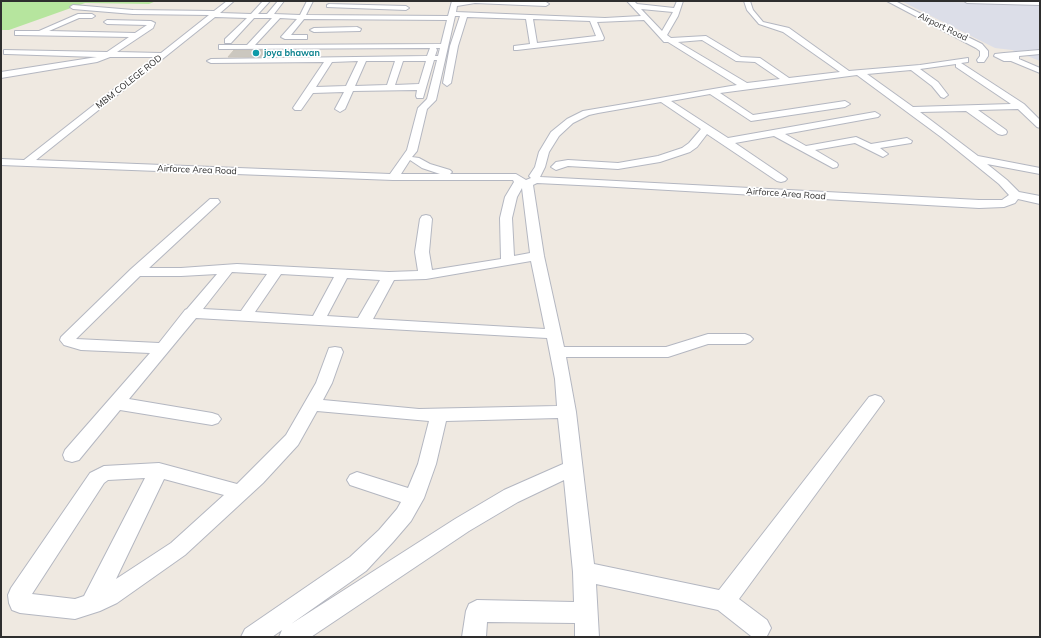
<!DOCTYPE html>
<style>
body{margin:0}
#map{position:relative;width:1041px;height:638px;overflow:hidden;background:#efe9e1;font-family:Mulish,sans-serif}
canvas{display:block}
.frame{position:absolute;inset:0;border:2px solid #2e2e2e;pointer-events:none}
</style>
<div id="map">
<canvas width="1041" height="638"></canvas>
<div class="frame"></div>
</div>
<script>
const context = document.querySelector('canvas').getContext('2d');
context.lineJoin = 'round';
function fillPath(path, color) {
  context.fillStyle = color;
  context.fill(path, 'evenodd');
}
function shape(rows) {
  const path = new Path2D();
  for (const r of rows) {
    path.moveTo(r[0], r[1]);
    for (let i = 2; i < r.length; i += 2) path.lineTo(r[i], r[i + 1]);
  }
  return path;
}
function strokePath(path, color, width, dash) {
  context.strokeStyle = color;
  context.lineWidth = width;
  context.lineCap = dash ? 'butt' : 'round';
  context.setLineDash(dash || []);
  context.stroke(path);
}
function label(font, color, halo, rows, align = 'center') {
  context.font = font + ' Mulish,sans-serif';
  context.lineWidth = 3.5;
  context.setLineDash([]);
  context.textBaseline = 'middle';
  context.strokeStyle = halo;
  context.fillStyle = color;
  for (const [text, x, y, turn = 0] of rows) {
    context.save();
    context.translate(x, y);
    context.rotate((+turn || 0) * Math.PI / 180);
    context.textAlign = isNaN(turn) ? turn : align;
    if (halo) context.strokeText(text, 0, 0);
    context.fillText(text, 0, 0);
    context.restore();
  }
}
const airport = shape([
 [901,1,1040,4,1040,61,1012,50,995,48]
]);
const green = shape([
 [1,1,156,1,149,4,85,3,9,30,1,30]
]);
const building = shape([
 [234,50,283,50,278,57,228,57,234,50]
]);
const minor = shape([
 [227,1,234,1,220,13,251,14,263,1,270,1,258,14,267,14,278,1,284,1,274,14,300,15,307,1,313,1,306,15,448,16,452,1,458,1,458,2,521,1,546,2,549,4,546,6,475,3,457,6,456,12,605,18,641,16,627,1,634,1,637,4,674,8,677,1,683,1,678,16,667,35,671,38,706,36,741,57,760,58,789,78,840,72,783,32,759,24,747,10,744,1,750,1,753,10,763,22,789,28,849,71,920,65,968,58,968,62,961,63,1024,104,1040,120,1040,128,1037,127,1018,109,978,110,1006,130,1007,132,1006,134,1002,135,998,134,966,111,920,112,978,156,1040,168,1040,174,987,164,1007,180,1019,192,1040,196,1040,204,1018,199,1015,203,1004,207,979,208,599,186,537,183,533,185,544,256,564,347,666,347,708,334,745,334,750,336,753,339,750,342,745,344,708,344,668,357,566,357,576,412,594,564,719,590,869,397,875,395,881,397,884,401,739,599,767,620,771,628,767,636,764,637,751,636,718,610,596,584,599,637,575,637,575,623,487,622,486,637,462,637,466,611,469,604,477,600,574,602,573,572,564,480,518,502,469,531,311,637,279,637,282,630,272,637,241,637,245,629,350,557,379,530,397,509,401,502,350,485,347,480,350,475,357,472,408,488,418,464,429,421,317,411,298,445,263,483,185,555,117,603,100,611,75,619,20,613,12,610,9,603,8,595,11,588,90,473,104,466,159,463,237,484,286,435,316,383,329,348,335,347,341,348,343,352,332,383,323,400,419,409,557,406,555,379,547,338,196,318,129,399,212,413,218,415,221,419,218,423,212,425,120,410,79,460,72,462,65,460,63,455,65,450,150,353,81,350,64,345,60,340,61,337,131,269,210,199,218,199,220,202,149,268,181,268,237,264,389,272,418,271,415,252,420,219,422,216,426,215,430,216,432,219,429,252,432,270,501,259,500,218,505,197,514,182,513,180,393,180,1,165,1,159,24,160,155,57,110,57,97,62,1,78,1,72,97,57,7,54,4,54,4,50,107,52,129,37,18,35,15,35,15,31,39,31,78,14,92,14,95,16,92,18,79,18,49,31,135,33,147,25,107,24,104,22,107,20,151,21,155,23,153,28,117,52,161,53,209,15,133,14,73,9,70,7,73,5,133,10,214,11,227,1],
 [641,9,673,12,662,31,641,9],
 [455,16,460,16,450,46,443,83,447,86,451,83,458,46,467,17,526,19,530,44,514,46,514,50,517,50,603,40,604,38,597,22,644,20,664,42,668,42,737,85,583,111,567,119,551,132,539,152,535,167,529,176,531,178,526,180,516,174,450,174,452,172,450,170,430,164,419,158,412,157,417,151,427,109,436,100,455,16],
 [215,17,247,18,225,39,225,43,231,43,254,18,272,18,247,45,219,45,219,49,222,49,430,48,427,56,211,59,207,61,211,63,324,62,293,108,295,110,301,110,313,93,344,92,335,109,340,112,345,109,353,91,417,90,416,96,417,98,423,98,434,60,437,60,427,99,418,108,407,150,390,174,36,160,215,17],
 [280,18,297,19,281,37,285,39,307,39,307,35,291,35,304,19,447,20,441,44,255,45,280,18],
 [533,19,590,21,596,36,537,43,533,19],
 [702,40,736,61,755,62,780,79,747,83,678,42,702,40],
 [436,48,440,48,438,56,435,56,437,50,436,48],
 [358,61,346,86,316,87,332,62,358,61],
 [366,61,395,61,387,85,355,86,366,61],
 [403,61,426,61,419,84,395,85,403,61],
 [956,64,956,67,1011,104,913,107,867,74,911,70,932,86,941,97,944,98,948,95,938,82,920,69,956,64],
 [857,75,941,137,999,184,1009,195,1002,200,979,200,540,177,545,167,549,152,559,136,573,123,589,115,598,113,661,102,701,129,689,143,682,148,658,156,618,163,568,160,556,162,551,167,556,170,568,166,618,169,660,162,690,152,697,147,707,134,777,181,781,182,785,181,787,179,785,177,735,143,774,136,833,168,837,167,838,165,837,163,815,150,855,143,883,157,888,154,880,148,911,143,912,141,907,138,871,144,856,137,806,146,785,134,878,117,880,115,875,112,728,138,671,101,710,94,751,121,845,107,850,104,845,101,753,115,720,93,857,75],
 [410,160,422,168,440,174,401,174,410,160],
 [522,188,530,253,514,256,512,218,517,197,522,188],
 [531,261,545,329,373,319,394,280,426,279,531,261],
 [232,272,267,274,241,311,203,309,232,272],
 [217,274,187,309,185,310,159,343,76,339,140,276,181,276,217,274],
 [281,274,334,277,313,316,255,312,281,274],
 [347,278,380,280,358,318,327,316,347,278],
 [558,418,563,464,504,490,455,519,291,624,366,571,393,542,411,521,424,498,436,464,446,421,558,418],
 [145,478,84,596,75,599,32,594,104,483,108,480,145,478],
 [164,479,224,495,171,543,116,579,164,479],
 [887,1,895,1,982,44,988,51,988,56,984,62,978,62,977,60,980,56,980,51,976,48,887,1],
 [964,1,1040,1,1040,5,967,3,964,1],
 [329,4,406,6,409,8,406,10,327,7,327,5,329,4],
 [357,27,361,29,360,31,314,32,310,30,314,28,357,27],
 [1040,50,1040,54,1019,56,1019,59,1040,68,1040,73,1011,61,1004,61,994,56,995,54,1004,53,1040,50]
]);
const markers = [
 [256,53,4,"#0f9aa8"]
];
const farStreetnames = [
 ["Airport Road",943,27,26],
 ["MBM COLEGE ROD",129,82,-38],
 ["Airforce Area Road",197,170,2],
 ["Airforce Area Road",786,194,4]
];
const farCulturenames = [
 ["joya bhawan",264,53]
];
fillPath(airport, '#dcdee8');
fillPath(green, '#b6e59e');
fillPath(building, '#cbc7bf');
strokePath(building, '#cbc5ba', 1);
strokePath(minor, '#b4b7c1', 2);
fillPath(minor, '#fff');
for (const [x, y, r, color] of markers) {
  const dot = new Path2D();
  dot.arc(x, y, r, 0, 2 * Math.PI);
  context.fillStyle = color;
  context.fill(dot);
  strokePath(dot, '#fff', 1.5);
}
label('9px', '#2e2e2e', '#fff', farStreetnames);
label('bold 9px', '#0d838f', '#fff', farCulturenames, 'left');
</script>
